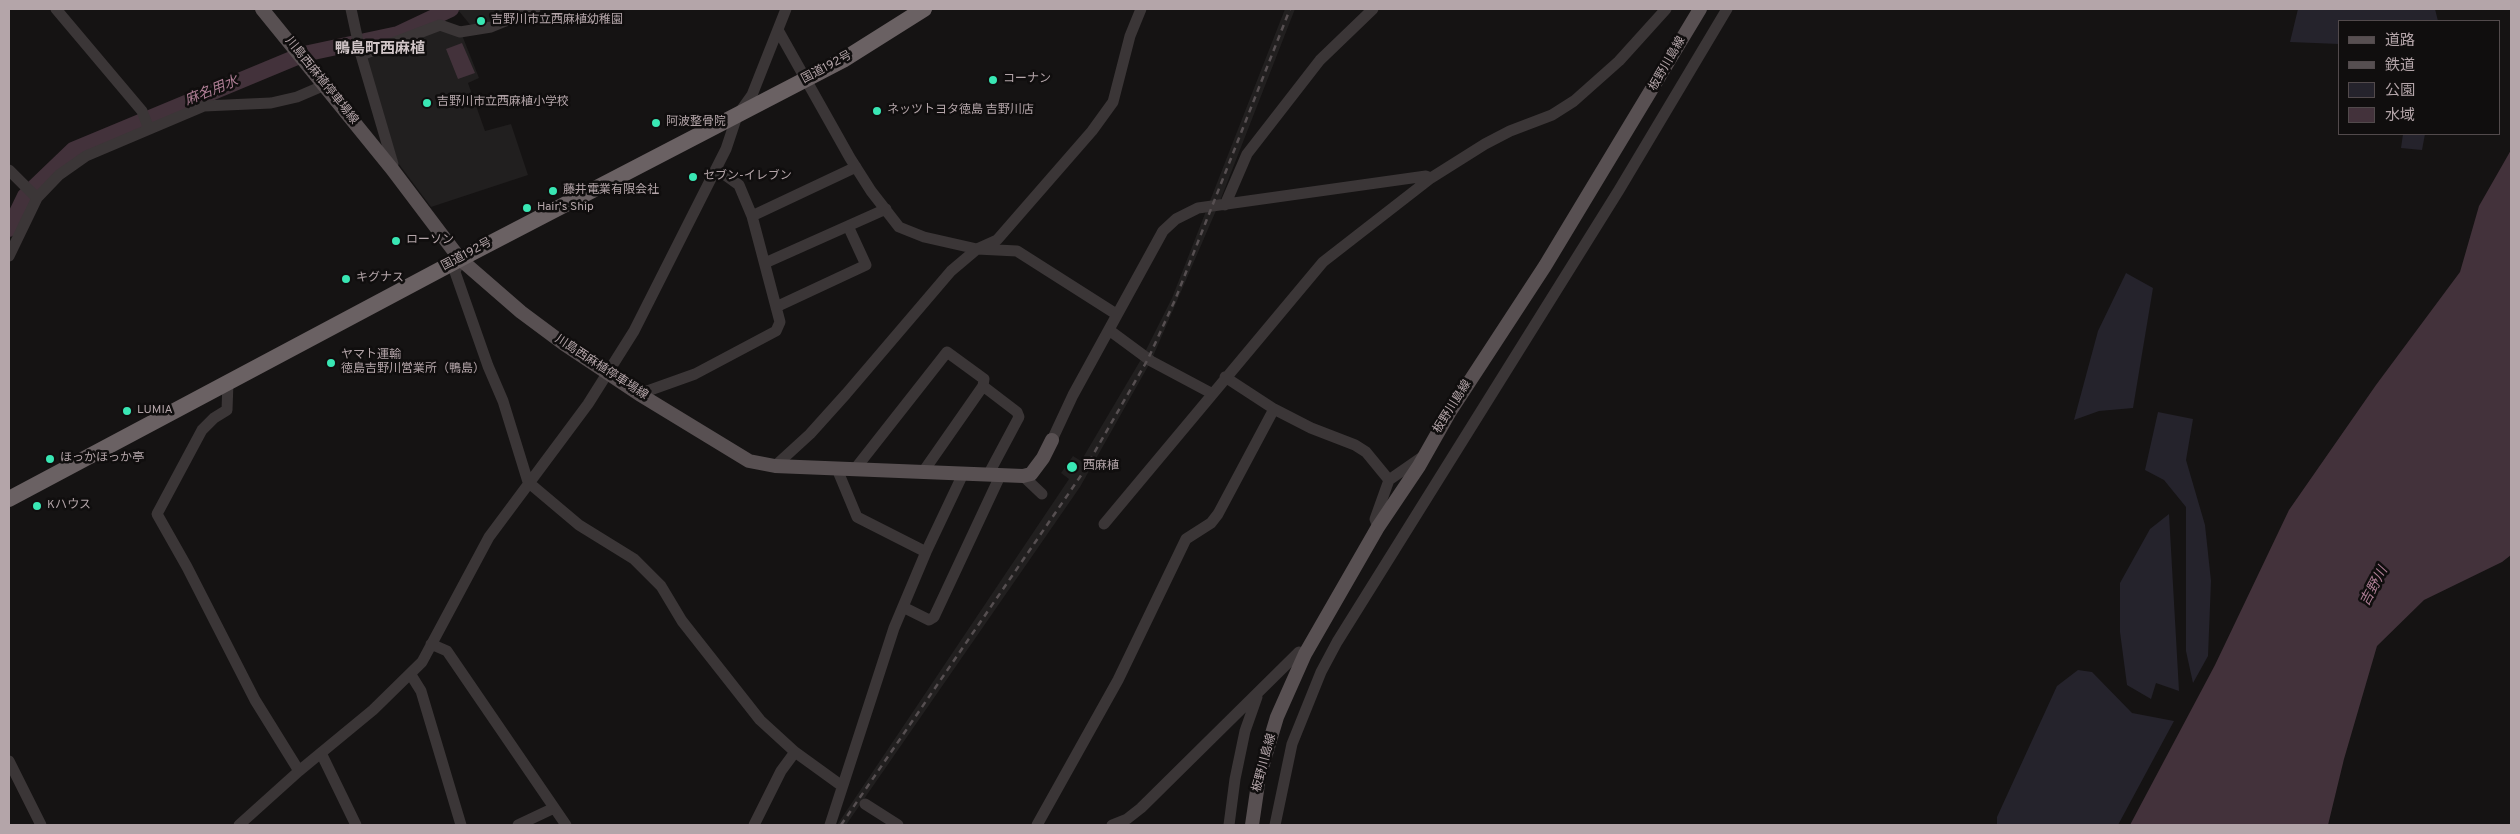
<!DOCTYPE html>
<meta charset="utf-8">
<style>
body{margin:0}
#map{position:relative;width:2520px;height:834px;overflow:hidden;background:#151313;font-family:Overpass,"Noto Sans JP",sans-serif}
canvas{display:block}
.frame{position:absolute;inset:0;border:10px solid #b4a5a9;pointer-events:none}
.legend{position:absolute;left:2338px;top:20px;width:162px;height:115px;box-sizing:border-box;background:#100e0e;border:1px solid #524a4c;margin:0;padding:6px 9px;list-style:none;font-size:15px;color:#b4a5a9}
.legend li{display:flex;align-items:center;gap:10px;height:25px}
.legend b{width:25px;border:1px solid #524a4c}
</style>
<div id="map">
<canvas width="2520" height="834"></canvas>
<div class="frame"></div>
<ul class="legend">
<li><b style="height:6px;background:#585052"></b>道路</li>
<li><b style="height:6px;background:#564f51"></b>鉄道</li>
<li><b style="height:14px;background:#25232c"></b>公園</li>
<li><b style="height:14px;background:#43323b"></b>水域</li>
</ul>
</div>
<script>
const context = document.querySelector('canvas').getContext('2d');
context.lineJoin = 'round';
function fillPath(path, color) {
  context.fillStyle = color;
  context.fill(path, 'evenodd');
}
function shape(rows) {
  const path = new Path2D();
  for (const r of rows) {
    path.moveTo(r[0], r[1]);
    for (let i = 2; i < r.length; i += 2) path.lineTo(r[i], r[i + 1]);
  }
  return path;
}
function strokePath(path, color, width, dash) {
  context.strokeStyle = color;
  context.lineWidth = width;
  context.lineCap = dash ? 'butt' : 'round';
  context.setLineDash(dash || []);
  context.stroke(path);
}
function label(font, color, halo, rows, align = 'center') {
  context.font = font + ' Overpass,"Noto Sans JP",sans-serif';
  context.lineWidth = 5;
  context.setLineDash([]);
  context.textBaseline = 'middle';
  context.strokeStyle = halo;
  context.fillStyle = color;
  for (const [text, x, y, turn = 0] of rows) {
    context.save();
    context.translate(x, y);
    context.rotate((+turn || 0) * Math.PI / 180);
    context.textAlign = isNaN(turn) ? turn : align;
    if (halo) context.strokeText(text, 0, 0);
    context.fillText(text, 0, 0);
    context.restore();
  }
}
const built = shape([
 [461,9,529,9,472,27,458,10],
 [1285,9,1295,9,1218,206,1151,361,1080,487,846,825,837,825,1069,479,1061,473,1073,456,1081,461,1143,356,1172,298],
 [444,28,462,35,479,78,468,83,485,131,511,124,528,175,431,207,398,163,365,58]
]);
const green = shape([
 [2298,9,2435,9,2438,21,2339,21,2339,44,2290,42],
 [2403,134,2425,134,2422,150,2401,148],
 [2126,273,2153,288,2133,408,2099,411,2074,420,2098,331],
 [2158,412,2193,419,2186,460,2205,525,2211,581,2208,656,2193,683,2186,651,2186,507,2164,480,2145,470],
 [2169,514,2179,691,2156,683,2151,699,2127,685,2120,632,2120,583,2150,529],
 [2078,670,2092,672,2132,713,2174,721,2118,825,1997,825,1997,817,2057,686]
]);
const water = shape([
 [462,43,475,73,458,79,446,49],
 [2511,150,2511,555,2502,562,2424,600,2377,646,2344,759,2328,825,2130,825,2215,665,2289,510,2376,385,2460,272,2479,206]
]);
const river = shape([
 [9,229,25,196,73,150,304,54,398,34,451,9]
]);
const minor = shape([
 [56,9,142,111,149,129],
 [351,9,361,55,393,164,392,169],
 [778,30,850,158,871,191,899,227,924,237,977,249,1017,251,1116,314],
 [361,55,440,25,460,32,491,27,535,9],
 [9,170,37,198],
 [1225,205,1247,154,1320,60,1373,9],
 [752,216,856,167],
 [9,256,37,198,59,175,86,156,204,106,271,103,297,97,325,85],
 [460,259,455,272,488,366,503,401,528,482,579,525,634,559,661,586,682,621,760,720,795,752,842,786],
 [765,263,886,209],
 [776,307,866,265,848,226],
 [1109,330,1151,361,1211,393],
 [1225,377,1274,409,1311,428,1355,445,1366,452,1389,480,1375,519,1378,527],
 [228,382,227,410,214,418,202,430,157,514,187,567,255,700,299,771],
 [983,386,1017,412,1019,417,988,475],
 [639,394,695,374,776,331,780,322,752,216,739,185,717,169],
 [1052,440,1073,395,1163,231,1176,219,1198,208,1426,176,1431,178,1485,144,1510,131,1552,115,1574,101,1619,61,1666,9],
 [775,466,810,434,846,394,951,271,977,249,997,240,1092,131,1113,102,1130,36,1141,9],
 [837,469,857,517,926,552],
 [855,469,947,352,984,379,983,386,923,472],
 [1023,476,1042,494],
 [1389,480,1425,455],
 [1104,524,1323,262,1431,178],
 [903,607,929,620,934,617,1000,476],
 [431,644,447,651,566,825],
 [411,675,421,691,461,825],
 [321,753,356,825],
 [9,761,41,825],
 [865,804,898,825],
 [239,825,299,771,373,710,422,662,489,537,588,404,634,331,726,149,737,116,752,95,786,9],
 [518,825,554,808],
 [754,825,781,771,795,752],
 [830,825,894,628,926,552,963,474],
 [1037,825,1118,680,1186,539,1211,523,1218,514,1274,409],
 [1112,825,1127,819,1141,808,1299,652,1305,654],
 [1229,825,1235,779,1245,731,1257,697],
 [1275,825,1292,744,1321,672,1337,642,1619,190,1727,9]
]);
const major = shape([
 [262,9,392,169,460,259,521,312,564,344,639,394,749,461,775,466,1023,476,1031,474,1043,458,1052,440],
 [1252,825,1259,777,1277,717,1305,654,1378,527,1419,466,1449,413,1545,266,1700,9]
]);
const highway = shape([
 [9,499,460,259,843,60,924,9]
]);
const rail = shape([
 [841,825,1082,474,1148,359,1175,300,1290,9]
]);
const markers = [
 [481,21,5,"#39e7b4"],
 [993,80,5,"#39e7b4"],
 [427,103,5,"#39e7b4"],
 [877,111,5,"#39e7b4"],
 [656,123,5,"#39e7b4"],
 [693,177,5,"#39e7b4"],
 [553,191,5,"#39e7b4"],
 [527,208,5,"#39e7b4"],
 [396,241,5,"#39e7b4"],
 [346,279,5,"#39e7b4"],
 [331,363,5,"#39e7b4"],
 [127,411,5,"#39e7b4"],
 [50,459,5,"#39e7b4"],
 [1072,467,6,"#39e7b4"],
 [37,506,5,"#39e7b4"]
];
const poiNames = [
 ["吉野川市立西麻植幼稚園",491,21],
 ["コーナン",1003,80],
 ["吉野川市立西麻植小学校",437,103],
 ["ネッツトヨタ徳島 吉野川店",887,111],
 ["阿波整骨院",666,123],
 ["セブン-イレブン",703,177],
 ["藤井電業有限会社",563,191],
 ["Hair's Ship",537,208],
 ["ローソン",406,241],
 ["キグナス",356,279],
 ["ヤマト運輸",341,356],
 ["徳島吉野川営業所（鴨島）",341,370],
 ["LUMIA",137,411],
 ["ほっかほっか亭",60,459],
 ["西麻植",1083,467],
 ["Kハウス",47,506]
];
const streetNames = [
 ["板野川島線",1668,64,-60],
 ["国道192号",827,68,-28],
 ["川島西麻植停車場線",321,81,51],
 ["国道192号",467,255,-28],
 ["川島西麻植停車場線",601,368,33],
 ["板野川島線",1453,407,-58],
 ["板野川島線",1265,763,-75]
];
const waterNames = [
 ["麻名用水",212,92,-22],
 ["吉野川",2375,587,-62]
];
const quarterNames = [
 ["鴨島町西麻植",380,50]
];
fillPath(built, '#211f1f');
fillPath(green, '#25232c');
fillPath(water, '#43323b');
strokePath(river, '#43323b', 16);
strokePath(minor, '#3b3637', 11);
strokePath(major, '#585052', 14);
strokePath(highway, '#6a6163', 16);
strokePath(rail, '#564f51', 2.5, [6, 5]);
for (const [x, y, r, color] of markers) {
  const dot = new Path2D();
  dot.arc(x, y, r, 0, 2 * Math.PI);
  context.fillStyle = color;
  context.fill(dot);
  strokePath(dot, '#100e0e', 2);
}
label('12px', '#b4a5a9', '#100e0e', poiNames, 'left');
label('12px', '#b4a5a9', '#100e0e', streetNames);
label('italic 14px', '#ae7e95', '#100e0e', waterNames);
label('bold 15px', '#d1c6c8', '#100e0e', quarterNames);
</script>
